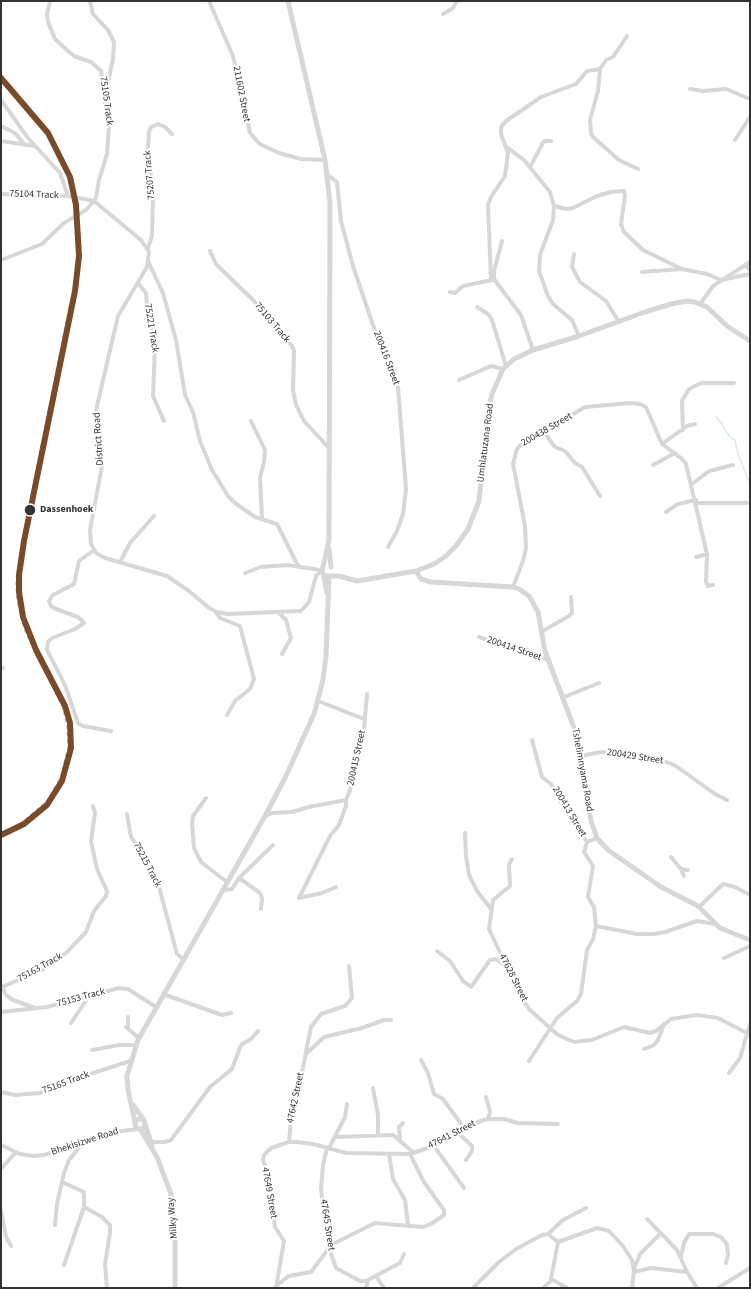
<!DOCTYPE html>
<style>
body{margin:0}
#map{position:relative;width:751px;height:1289px;overflow:hidden;background:#fff;font-family:"Source Sans 3",sans-serif}
canvas{display:block}
.frame{position:absolute;inset:0;border:2px solid #333;pointer-events:none}
</style>
<div id="map">
<canvas width="751" height="1289"></canvas>
<div class="frame"></div>
</div>
<script>
const context = document.querySelector('canvas').getContext('2d');
context.lineJoin = 'round';
function shape(rows) {
  const path = new Path2D();
  for (const r of rows) {
    if (r.length === 3) {
      path.moveTo(r[0] + r[2], r[1]);
      path.arc(r[0], r[1], r[2], 0, 2 * Math.PI);
      continue;
    }
    path.moveTo(r[0], r[1]);
    for (let i = 2; i < r.length; i += 2) path.lineTo(r[i], r[i + 1]);
  }
  return path;
}
function strokePath(path, color, width, dash) {
  context.strokeStyle = color;
  context.lineWidth = width;
  context.lineCap = dash ? 'butt' : 'round';
  context.setLineDash(dash || []);
  context.stroke(path);
}
function label(font, color, halo, rows, align = 'center') {
  context.font = font + ' "Source Sans 3",sans-serif';
  context.lineWidth = 4;
  context.setLineDash([]);
  context.textBaseline = 'middle';
  context.strokeStyle = halo;
  context.fillStyle = color;
  for (const [text, x, y, turn = 0] of rows) {
    context.save();
    context.translate(x, y);
    context.rotate((+turn || 0) * Math.PI / 180);
    context.textAlign = isNaN(turn) ? turn : align;
    if (halo) context.strokeText(text, 0, 0);
    context.fillText(text, 0, 0);
    context.restore();
  }
}
const stream = shape([
 [717,417,716,416,730,437,735,440,738,454,750,484],
 [720,421,723,424]
]);
const minor = shape([
 [90,1,93,14,108,30,114,42,113,59,106,92],
 [209,1,233,56,250,133,260,144,279,153,301,159,325,160],
 [443,14,453,8,457,1],
 [600,69,598,91,590,120,591,133,593,137,619,160,638,169],
 [690,89,703,91,726,89,750,99],
 [1,100,28,138,60,173,68,196],
 [1,126,15,133,25,145],
 [735,140,750,117],
 [1,141,35,146],
 [508,148,524,160,550,192,554,206,553,220,540,255,539,271,548,296,553,304,572,320,579,336],
 [530,167,544,141,551,141],
 [328,175,337,182,341,221,353,266,377,337,398,387,406,489,403,514,397,531,388,547],
 [1,194,68,196,94,201,141,240,149,252,147,267,118,316,97,406,96,413,102,466,90,530,91,544,96,553,105,558,167,576,189,591,209,608,217,612,228,614,301,611,309,602,316,576,323,569],
 [554,206,566,209,573,208,597,196,611,192,624,191,625,195,621,224,624,232,643,250,682,269],
 [502,241,494,271,494,279,521,315,533,350],
 [148,248,152,236,153,197,148,147,149,132,151,127,158,124,165,127,172,134],
 [210,251,216,264,222,270,253,300,292,346,294,351,293,390,296,405,304,421,328,447],
 [574,254,572,267,580,282,606,301,619,322],
 [1,260,42,244,64,223,86,210,96,198,99,180,107,154,109,125,106,114,101,71,91,62,74,56,68,51,55,39,48,22,47,14,50,1],
 [148,261,163,293,176,340,185,395,193,412,200,441,212,470,228,496,235,503,255,517,277,524,298,566],
 [746,266,750,270],
 [642,272,682,269,707,274,721,280,750,274],
 [491,280,488,205,491,197,505,176,508,153,501,134,501,127,506,121,541,97,576,84,587,71,600,69,606,60,613,57,627,36],
 [138,283,146,293,148,317,155,347,153,396,164,421],
 [450,292,455,293,463,286,492,280],
 [700,304,713,286,750,262],
 [477,307,488,314,492,320,506,366],
 [459,380,491,366,503,369],
 [251,421,265,450,264,462,260,477,262,519],
 [683,430,682,401,689,389,701,383,734,383],
 [544,432,555,447,565,451,575,463,582,467,600,496],
 [662,444,687,426,695,424],
 [653,465,675,453],
 [692,484,709,471,733,465],
 [696,503,747,503],
 [666,512,678,504,696,500],
 [94,550,79,561,74,584,53,595,49,601,51,606,56,609,78,617,84,623,75,629,52,638,48,642,47,650,65,685,78,723,83,726,111,731],
 [696,557,707,554],
 [120,562,130,543,154,516],
 [245,573,261,567,288,565,320,570],
 [513,587,523,561,526,548,525,526,513,464,517,449,524,441,543,432,585,407,630,403,640,404,646,407,662,444,681,458,686,464,707,554,706,582,708,586,713,585],
 [215,611,220,618,240,626,254,679,250,689,235,701,227,715],
 [278,612,286,620,291,638,282,654],
 [541,632,569,616,572,613,571,597],
 [479,637,507,647,527,651,548,660],
 [1,668,3,668],
 [564,697,599,683],
 [318,701,364,719],
 [532,740,542,777,551,784,556,795,587,842],
 [580,756,601,752,632,754,645,758,662,760,676,766,715,794,727,800],
 [206,798,193,816,192,824,194,848,201,862,227,882],
 [127,814,131,837,142,852,159,887,177,954,183,959],
 [265,816,272,813,292,812,309,807,346,800,350,790,358,747,364,729,367,694],
 [465,833,466,856,469,875,477,891,491,909],
 [587,842,597,838],
 [671,857,681,869,684,876],
 [512,859,509,865,510,886,493,900,489,929,519,993,529,1009,558,1035,574,1042,592,1040,624,1027,650,1033,656,1031,671,1019,697,1015,718,1018,747,1033],
 [681,869,688,870],
 [239,878,260,893,262,898,261,909],
 [336,887,322,893,299,898,330,836,339,825,346,806,346,800],
 [222,890,232,889,239,878,273,845],
 [699,907,723,884,735,887,750,895],
 [596,926,637,934,654,934,665,932,697,921,715,924],
 [437,951,450,961,463,981,471,987,490,960,496,959,506,966],
 [724,958,750,946],
 [1,985,6,995,13,1000,35,1008],
 [2,987,44,969,66,953,86,932,94,911,106,896,107,891,97,869,91,841,95,813,93,806],
 [163,994,222,1015,231,1013],
 [1,1012,47,1007,119,988,128,989,156,1007],
 [71,1023,89,996],
 [126,1027,139,1038],
 [128,1028,128,1017],
 [644,1049,654,1045,658,1040,664,1024],
 [92,1050,120,1045,136,1045],
 [306,1054,324,1037,362,1028,384,1020,391,1020],
 [421,1060,428,1073,434,1094,443,1099,464,1128],
 [529,1061,557,1018,577,1001,581,994,587,950,593,939,596,926,594,907,588,897,593,866,584,852,587,842],
 [729,1073,740,1058,750,1024],
 [373,1088,378,1115,378,1135],
 [1,1092,15,1095,40,1093,63,1083,130,1061],
 [486,1097,490,1112,488,1119],
 [457,1132,472,1146,472,1151,466,1160],
 [336,1137,393,1135,414,1153],
 [400,1140,399,1127,403,1123],
 [151,1142,165,1142,171,1140,210,1087,232,1069,241,1045,251,1039,258,1031],
 [289,1142,291,1120,296,1103,311,1027,321,1014,345,1006,352,998,349,966],
 [1,1145,20,1154,33,1156,44,1155,113,1132,139,1129],
 [434,1146,464,1188],
 [327,1148,323,1165,321,1189,329,1248,336,1268,360,1281,366,1281,400,1263,404,1254],
 [329,1148,345,1117,347,1104],
 [389,1154,393,1179,405,1200,408,1225],
 [1,1169,16,1152],
 [62,1182,84,1192,84,1207,102,1217,110,1225,110,1233,105,1264,107,1288],
 [1,1210,6,1237,11,1246],
 [647,1219,677,1250,687,1272,697,1288],
 [55,1225,57,1204,64,1173,69,1160,82,1144],
 [548,1234,558,1242],
 [558,1242,597,1228,609,1231,623,1246,632,1260,634,1270,632,1288],
 [558,1242,551,1279,567,1288],
 [329,1246,375,1223,423,1227,431,1224,444,1215,444,1210,424,1182,410,1154],
 [681,1256,684,1243,689,1234,713,1234,721,1237,727,1244,728,1255,726,1263],
 [64,1265,84,1207],
 [634,1269,640,1254,661,1233],
 [634,1272,651,1268,687,1272],
 [376,1276,384,1288],
 [276,1286,289,1276,311,1272,329,1248],
 [276,1288,284,1241,275,1227,268,1175,263,1160,264,1155,271,1148,289,1142,297,1142,313,1144,346,1153,410,1154,434,1146,469,1125,487,1119,504,1119,518,1123,558,1124],
 [366,1288,368,1281],
 [473,1288,499,1262,516,1249,542,1235,548,1234,563,1220,586,1208],
 [543,1288,552,1280],
 [718,1288,750,1268]
]);
const tertiary = shape([
 [288,1,325,160,330,203,329,540,322,571,324,576,339,576,357,581,416,571,434,564,446,556,456,546,468,529,479,501,488,413,492,394,503,369,514,359,533,350,579,336,642,313,671,304,687,301,695,302,707,307,727,326,750,341],
 [329,549,331,567],
 [416,571,421,579,431,582,513,587,519,589,529,596,538,612,545,651,576,733,591,821,597,838,608,850,661,887,698,906,720,928,750,940],
 [324,576,327,593],
 [133,1105,144,1120],
 [140,1124,5],
 [135,1122,128,1090,127,1076,138,1040,265,816,286,776,314,714,323,680,326,656,329,577],
 [145,1124,152,1145],
 [140,1129,157,1157,171,1194,175,1242,175,1288]
]);
const rail = shape([
 [1,833,19,825,47,801,61,776,68,747,67,727,63,708,24,629,17,599,16,581,21,546,70,303]
]);
const rail1 = shape([
 [1,78,48,133,70,177,76,205,79,256,75,291,24,541,19,575,19,592,23,617,36,650,65,706,70,723,71,748,62,781,47,805,24,824,1,835]
]);
const markers = [
 [30,510,6,"#333"]
];
const streetNames = [
 ["211602 Street",241,94,79],
 ["75105 Track",106,101,82],
 ["75207 Track",150,175,-95],
 ["75104 Track",34,195,2],
 ["75103 Track",272,323,50],
 ["75221 Track",151,328,81],
 ["200416 Street",386,358,69],
 ["200438 Street",547,430,-30],
 ["District Road",99,439,-94],
 ["Umhlatuzana Road",486,443,-83],
 ["200414 Street",514,649,19],
 ["200429 Street",635,757,9],
 ["200415 Street",357,758,-78],
 ["Tshelimnyama Road",582,770,80],
 ["200413 Street",569,812,59],
 ["75215 Track",147,865,62],
 ["75163 Track",40,968,-29],
 ["47628 Street",513,978,63],
 ["75153 Track",81,998,-15],
 ["75165 Track",66,1083,-20],
 ["47642 Street",296,1098,-78],
 ["47641 Street",452,1135,-27],
 ["Bhekisizwe Road",85,1142,-18],
 ["47649 Street",269,1193,80],
 ["Milky Way",173,1218,-95],
 ["47645 Street",327,1225,81]
];
const stopNames = [
 ["Dassenhoek",40,510]
];
strokePath(stream, '#ddebf3', 1.5);
strokePath(minor, '#d7d7d7', 4);
strokePath(tertiary, '#d7d7d7', 5);
strokePath(rail, '#bebebe', 1.5, [4, 3]);
strokePath(rail1, '#7a4b2a', 6);
for (const [x, y, r, color] of markers) {
  const dot = new Path2D();
  dot.arc(x, y, r, 0, 2 * Math.PI);
  context.fillStyle = color;
  context.fill(dot);
  strokePath(dot, '#fff', 1.5);
}
label('10px', '#333', '#fff', streetNames);
label('bold 10px', '#333', '#fff', stopNames, 'left');
</script>
